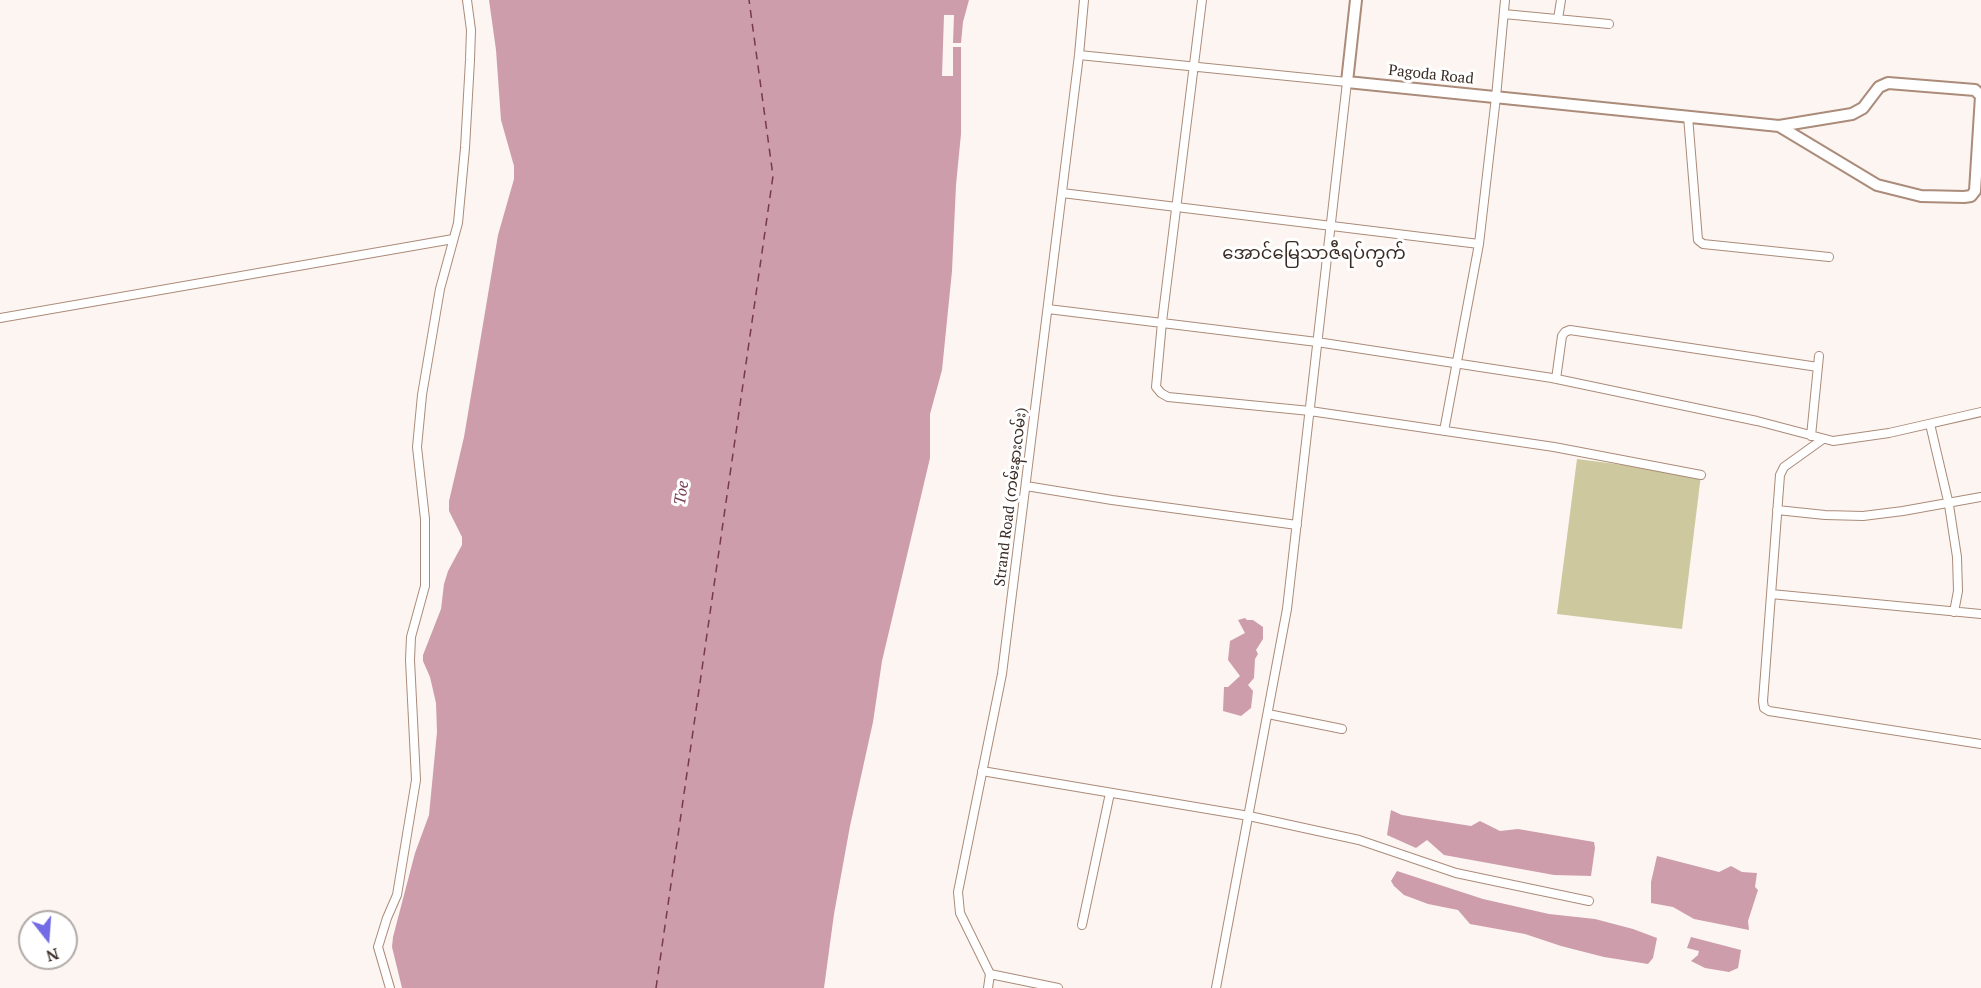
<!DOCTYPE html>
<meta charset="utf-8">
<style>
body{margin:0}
#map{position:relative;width:1981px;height:988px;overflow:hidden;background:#fdf5f2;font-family:"PT Serif",serif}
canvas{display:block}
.north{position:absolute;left:18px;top:910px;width:60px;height:60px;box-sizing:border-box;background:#fff;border:2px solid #b0aba8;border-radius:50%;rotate:163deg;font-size:16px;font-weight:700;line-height:24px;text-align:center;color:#3a2c25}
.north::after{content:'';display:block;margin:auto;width:21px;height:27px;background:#726be5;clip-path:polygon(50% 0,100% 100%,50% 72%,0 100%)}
</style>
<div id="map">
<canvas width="1981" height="988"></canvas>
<div class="north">N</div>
</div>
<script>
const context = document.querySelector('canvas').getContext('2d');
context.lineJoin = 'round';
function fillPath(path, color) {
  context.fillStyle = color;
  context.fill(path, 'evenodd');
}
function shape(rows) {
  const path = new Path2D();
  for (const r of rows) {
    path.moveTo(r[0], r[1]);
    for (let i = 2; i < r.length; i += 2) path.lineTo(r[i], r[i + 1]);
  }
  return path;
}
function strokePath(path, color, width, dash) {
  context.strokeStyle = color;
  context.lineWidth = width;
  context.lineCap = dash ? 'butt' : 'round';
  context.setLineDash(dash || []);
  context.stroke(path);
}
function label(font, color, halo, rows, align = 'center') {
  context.font = font + ' "PT Serif","Noto Sans Myanmar",serif';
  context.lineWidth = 6;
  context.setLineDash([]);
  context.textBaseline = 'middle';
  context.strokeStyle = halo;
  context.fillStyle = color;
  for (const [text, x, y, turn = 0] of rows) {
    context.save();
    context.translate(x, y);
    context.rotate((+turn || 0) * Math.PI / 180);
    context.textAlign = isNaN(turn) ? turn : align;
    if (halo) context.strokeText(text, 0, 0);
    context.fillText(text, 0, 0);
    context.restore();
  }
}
const green = shape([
 [1577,459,1701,475,1682,629,1557,614]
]);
const water = shape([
 [489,0,969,0,963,22,961,43,961,134,956,185,952,271,942,370,930,414,930,458,882,661,873,722,850,826,834,914,824,988,402,988,392,947,393,937,415,853,429,815,437,732,436,703,430,677,423,661,423,655,441,609,444,584,448,571,462,545,462,537,449,511,449,501,464,437,498,235,514,179,514,166,501,120,496,50],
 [1245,618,1247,620,1253,620,1263,627,1263,639,1256,650,1258,654,1255,659,1254,678,1248,685,1253,691,1251,708,1241,716,1223,711,1224,687,1228,687,1240,676,1228,660,1230,641,1245,633,1238,620],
 [1391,810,1402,815,1471,826,1480,821,1500,831,1518,829,1594,842,1595,848,1591,876,1554,875,1444,855,1427,840,1416,848,1387,835],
 [1657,856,1719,872,1731,866,1742,872,1757,873,1755,887,1758,890,1748,921,1749,930,1694,919,1673,907,1651,903,1651,882],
 [1397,871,1483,899,1549,914,1595,919,1633,929,1657,938,1653,958,1648,964,1604,957,1561,946,1525,934,1470,924,1458,910,1428,904,1404,895,1394,886,1391,881],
 [1691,937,1741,950,1738,968,1729,972,1705,968,1691,961,1698,955,1699,951,1687,948]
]);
const pier = shape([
 [944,15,954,15,953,43,961,43,961,47,953,47,953,76,942,76]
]);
const ferry = shape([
 [656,988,773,176,749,0]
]);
const street = shape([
 [1202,0,1162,322,1156,387,1161,393,1168,397,1310,411,1554,447,1701,475],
 [1504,14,1609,24],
 [1558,19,1561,0],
 [1079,55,1347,82,1287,609,1216,988],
 [1688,116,1698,240,1703,244,1829,257],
 [1062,193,1479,244],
 [1048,309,1317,342,1552,378,1757,421,1833,441,1889,433,1981,412],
 [0,318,453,239],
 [1556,379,1562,336,1565,332,1570,330,1818,367],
 [1930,424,1949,505,1957,557,1958,591,1954,612],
 [1444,431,1479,244,1496,97,1505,0],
 [1811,436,1819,356],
 [1823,439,1784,467,1780,475,1763,701,1764,708,1769,711,1981,744],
 [1026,486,1112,500,1297,525],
 [1777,510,1825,515,1863,516,1903,511,1981,497],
 [1771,594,1981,614],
 [1268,714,1342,729],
 [982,771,1249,816,1359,840,1456,873,1589,901],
 [1082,925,1110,793],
 [990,974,1058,988],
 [390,988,378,947,387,918,397,895,416,780,410,660,411,637,425,586,425,519,417,447,422,395,440,289,458,223,465,148,470,60,471,30,467,0],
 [988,988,990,974,960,913,958,892,1002,674,1079,55,1084,0]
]);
const secondary = shape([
 [1356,0,1347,82,1779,126,1852,114,1863,108,1879,87,1888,83,1975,90,1981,96,1975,191,1971,196,1964,197,1921,196,1877,185,1779,126]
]);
const streetNames = [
 ["Pagoda Road",1431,75,6],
 ["Strand Road (ကမ်းနားလမ်း)",1011,497,-83]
];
const waterNames = [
 ["Toe",682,493,-82]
];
const quarterNames = [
 ["အောင်မြေသာဇီရပ်ကွက်",1314,254]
];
fillPath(green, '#cdc89e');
fillPath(water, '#cd9dab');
fillPath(pier, '#fdf5f2');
strokePath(ferry, '#77394f', 1.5, [8, 6]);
strokePath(street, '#ab8b79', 10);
strokePath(secondary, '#ab8b79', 14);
strokePath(street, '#fff', 8);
strokePath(secondary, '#fff', 10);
label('15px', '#3a2c25', '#fff', streetNames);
label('italic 16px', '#77394f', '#fff', waterNames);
label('18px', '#3a2c25', '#fff', quarterNames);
</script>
